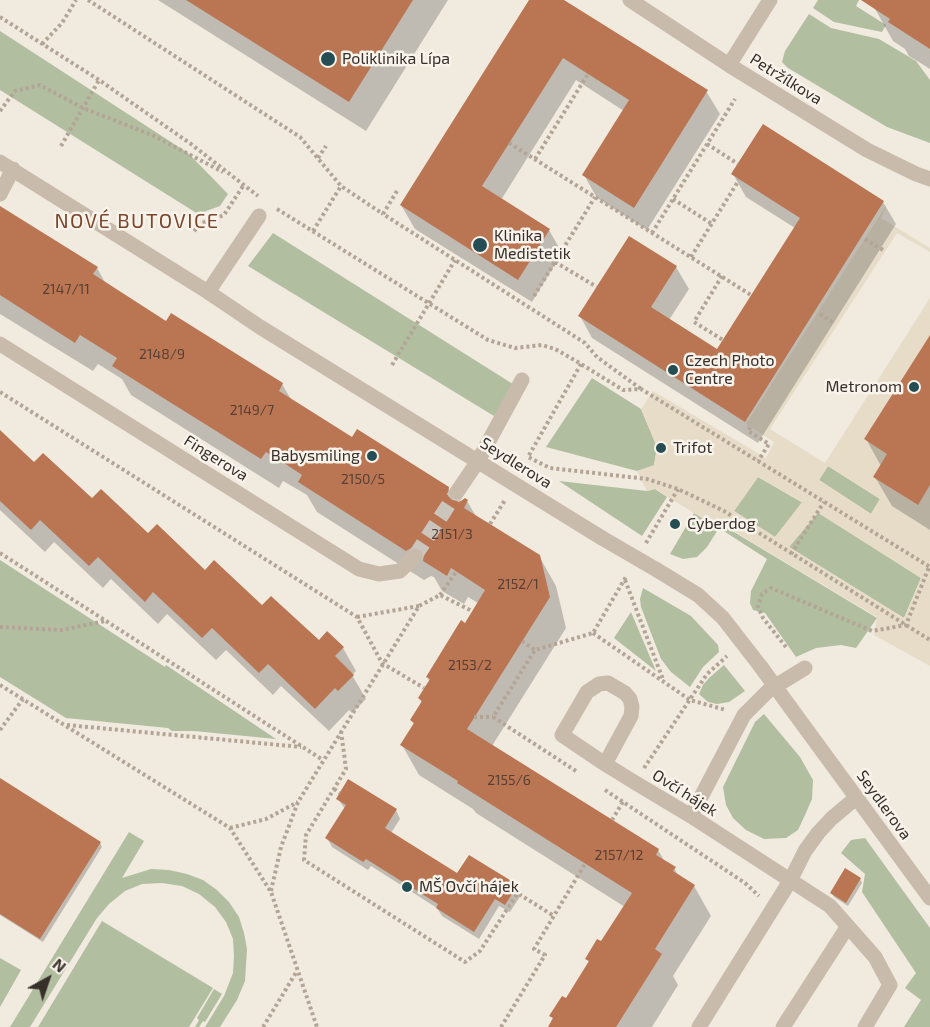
<!DOCTYPE html>
<meta charset="utf-8">
<style>
body{margin:0}
#map{position:relative;width:930px;height:1027px;overflow:hidden;background:#f1eadf;font-family:"Exo 2",sans-serif}
canvas{display:block}
.north{position:absolute;left:18px;top:949px;width:60px;height:60px;-webkit-text-stroke:4px #f8f3eb;paint-order:stroke;rotate:40deg;font-size:16px;font-weight:700;line-height:24px;text-align:center;color:#372f2a}
.north::after{content:'';display:block;margin:auto;width:21px;height:27px;background:#372f2a;clip-path:polygon(50% 0,100% 100%,50% 72%,0 100%)}
</style>
<div id="map">
<canvas width="930" height="1027"></canvas>
<div class="north">N</div>
</div>
<script>
const context = document.querySelector('canvas').getContext('2d');
context.lineJoin = 'round';
function fillPath(path, color) {
  context.fillStyle = color;
  context.fill(path, 'evenodd');
}
function shape(rows) {
  const path = new Path2D();
  for (const r of rows) {
    path.moveTo(r[0], r[1]);
    for (let i = 2; i < r.length; i += 2) path.lineTo(r[i], r[i + 1]);
  }
  return path;
}
function strokePath(path, color, width, dash) {
  context.strokeStyle = color;
  context.lineWidth = width;
  context.lineCap = dash ? 'butt' : 'round';
  context.setLineDash(dash || []);
  context.stroke(path);
}
function label(font, color, halo, rows, align = 'center') {
  context.font = font + ' "Exo 2",sans-serif';
  context.lineWidth = 5;
  context.setLineDash([]);
  context.textBaseline = 'middle';
  context.strokeStyle = halo;
  context.fillStyle = color;
  for (const [text, x, y, turn = 0] of rows) {
    context.save();
    context.translate(x, y);
    context.rotate((+turn || 0) * Math.PI / 180);
    context.textAlign = isNaN(turn) ? turn : align;
    if (halo) context.strokeText(text, 0, 0);
    context.fillText(text, 0, 0);
    context.restore();
  }
}
const green = shape([
 [818,0,859,0,856,6,886,25,882,32,834,22,813,8],
 [809,14,831,28,879,39,916,61,930,80,930,143,887,127,788,68,782,62,785,51],
 [0,31,188,153,228,194,220,206,198,214,0,90],
 [273,233,516,386,494,416,248,266],
 [592,378,641,409,657,447,654,466,637,471,546,447],
 [828,466,880,499,871,514,819,480],
 [758,477,803,503,775,537,734,511],
 [559,481,647,491,655,489,667,497,642,536],
 [818,512,921,578,904,618,789,547],
 [694,513,712,524,719,523,877,618,856,648,841,645,816,648,796,657,765,613,753,610,750,603,751,591,767,559,719,528,707,547,697,557,683,559,670,554],
 [0,560,165,667,166,665,276,739,194,731,172,731,168,728,66,718,0,677],
 [643,588,691,616,718,645,719,652,703,667,690,687,671,672,661,659,641,607,640,599],
 [631,612,656,671,614,638],
 [724,665,745,691,729,702,717,704,708,702,699,694,703,685,709,678],
 [764,714,800,757,813,780,812,799,805,815,798,830,786,838,764,839,746,830,733,818,726,805,723,787,755,722],
 [129,832,144,841,122,878,151,869,169,870,187,874,203,880,217,890,229,902,239,917,244,933,247,949,245,981,237,1000,220,1027,205,1027,224,996,233,973,234,956,233,939,226,922,215,907,199,894,182,886,162,883,142,884,125,891,109,904,97,918,30,1027,10,1027],
 [865,838,930,928,930,1027,904,1027,921,1000,905,988,916,973,862,892,865,874,841,853,851,840],
 [102,921,213,988,189,1027,38,1027],
 [0,958,21,970,0,1007],
 [214,989,222,994,205,1022,203,1021,199,1027,195,1027,199,1020,197,1018]
]);
const plaza = shape([
 [889,201,881,218,930,248,930,252,897,233,770,429,825,463,930,298,930,335,864,439,887,454,873,477,917,505,930,485,930,666,874,635,877,617,720,523,712,524,655,489,647,491,637,471,654,465,657,447,641,409,653,391,766,458,774,442,746,424],
 [828,466,880,499,871,514,819,480],
 [758,477,802,502,775,537,734,511],
 [818,513,921,578,904,618,789,547]
]);
const shadow = shape([
 [158,0,448,0,366,131],
 [530,0,561,0,706,91,720,114,647,230,597,198,584,175,624,111,576,80,501,200,549,230,562,253,532,302,415,229,401,205],
 [878,0,930,0,930,69,909,56,905,49,893,41,874,7],
 [733,174,883,202,896,224,758,443,592,338,580,316,676,267,689,289,669,320,717,351,795,228,746,197],
 [0,208,97,268,106,284,167,323,282,384,292,401,353,439,447,488,455,502,467,501,477,518,539,556,556,586,566,628,492,746,658,850,665,862,674,868,679,877,694,886,711,916,673,976,678,985,652,1027,549,1027,554,1020,551,1016,566,1000,589,963,587,959,602,943,625,907,476,813,473,809,419,775,402,745,414,725,412,720,422,703,419,698,430,682,427,677,466,625,478,603,468,597,464,604,442,591,434,577,431,576,424,580,317,512,307,495,302,492,283,481,279,488,131,395,122,379,98,364,93,371,0,314],
 [930,338,930,530,892,506,875,477,881,466,866,439],
 [0,432,34,464,319,643,343,648,356,671,352,675,366,699,352,713,349,710,329,731,281,686,273,695,226,650,216,660,167,614,158,624,111,579,103,588,54,542,45,552,0,510],
 [0,780,100,843,102,847,43,942,0,915],
 [338,799,396,810,400,819,391,833,458,875,516,887,521,895,510,912,499,906,479,939,442,916,437,908,371,866,368,870,332,847,327,838,345,809],
 [846,871,860,879,862,883,848,906,834,897,832,893]
]);
const building = shape([
 [186,0,413,0,349,102],
 [529,0,564,0,708,90,634,208,582,175,629,100,563,58,482,186,550,229,518,280,400,205],
 [861,0,930,0,930,49,888,22,890,19],
 [763,124,884,201,745,422,578,316,629,236,677,266,651,307,717,349,800,218,731,174],
 [0,206,98,267,93,274,166,321,171,313,283,383,279,391,352,437,357,429,449,487,448,496,452,500,461,501,465,498,468,500,464,508,540,555,550,597,467,729,659,849,656,855,676,867,673,871,695,885,655,949,662,954,616,1027,548,1027,553,1018,549,1016,562,996,566,998,589,961,585,959,597,939,601,941,632,893,457,783,458,781,400,745,414,723,410,720,422,701,418,698,430,679,426,677,461,620,465,623,485,590,451,568,447,576,423,561,424,554,421,549,413,547,406,551,298,482,302,475,284,463,266,452,261,459,112,366,117,358,80,335,75,343,0,295],
 [930,335,930,485,918,505,873,477,887,454,864,439],
 [0,430,34,462,43,453,92,498,101,489,148,533,157,524,205,570,214,560,262,605,271,596,319,640,327,631,344,647,335,656,354,675,338,691,335,688,315,709,268,664,259,673,212,628,202,638,153,592,145,602,98,557,89,566,40,520,31,530,0,501],
 [0,778,101,842,40,939,0,914],
 [348,779,397,809,385,828,457,873,469,855,518,885,505,905,495,899,474,932,436,908,438,904,366,859,363,862,325,838,346,805,336,799],
 [845,868,861,878,846,903,830,893]
]);
const minorTunnel = shape([
 [415,556,457,492]
]);
const path = shape([
 [88,0,300,137,341,186,383,214],
 [0,17,99,80,191,144,258,196],
 [42,44,62,23,76,0],
 [0,111,15,91,40,85,83,108,152,135,223,172],
 [509,143,751,295],
 [707,144,738,164],
 [61,146,99,80],
 [318,158,326,146],
 [535,159,588,74],
 [397,191,383,214,585,343,597,357,641,389],
 [673,199,712,224],
 [277,209,488,340,515,348,542,345,555,349,581,364,623,390,641,389,930,567],
 [194,231,202,223,224,215,243,186],
 [313,231,341,186],
 [652,233,735,99],
 [865,239,883,250],
 [691,257,739,180],
 [555,262,597,287],
 [722,276,694,322,723,340],
 [534,296,595,197],
 [820,314,835,324],
 [581,364,528,457,550,468,647,479,678,489,724,511,930,640],
 [392,365,455,260],
 [0,392,357,617,382,663,424,688],
 [750,427,748,431,769,444,758,461],
 [490,524,505,500],
 [646,543,678,489],
 [0,553,323,760],
 [791,554,824,502],
 [625,580,664,682],
 [440,595,456,572],
 [357,617,419,606],
 [0,627,62,630,105,621],
 [593,633,690,700,726,710],
 [522,641,535,650],
 [786,647,763,618,758,607,762,594,771,588,872,631,906,625,929,567],
 [0,685,230,828,271,892,317,1027],
 [474,717,493,717],
 [67,725,301,747],
 [0,730,23,699],
 [341,731,346,769,306,835,304,860,465,962,480,951,517,894],
 [644,768,707,674,727,656],
 [576,771,493,717,535,650,593,633,627,575],
 [334,789,340,793],
 [605,790,745,883,759,896],
 [612,820,624,800],
 [230,828,266,819,298,802],
 [271,891,281,847,298,802,419,606,440,595,472,611],
 [514,891,554,916],
 [263,1027,297,971],
 [501,1027,545,955,534,949,585,864]
]);
const minor = shape([
 [630,0,729,65,867,150,916,174,930,179],
 [729,65,770,0],
 [0,162,208,292,260,327,602,538],
 [0,194,13,169],
 [208,292,259,216],
 [0,344,359,569,379,574,400,571,415,556],
 [457,492,478,461,522,380],
 [657,570,698,595,723,618,761,667],
 [790,707,930,898],
 [605,764,631,716,632,707,630,699,625,693,608,683,599,684,587,692,562,735,605,764,634,782,691,816,830,906,875,957,890,985,865,1027],
 [691,816,744,715,769,690,805,668],
 [699,1027,790,881,805,851,818,833,832,818,856,798],
 [783,1027,848,926]
]);
const minorBridge = shape([
 [602,538,657,570],
 [761,667,790,707]
]);
const markers = [
 [328,59,8,"#244d54"],
 [480,245,8,"#244d54"],
 [673,370,6,"#244d54"],
 [914,387,6,"#244d54"],
 [661,448,6,"#244d54"],
 [372,456,6,"#244d54"],
 [675,524,6,"#244d54"],
 [407,887,6,"#244d54"]
];
const numberNames = [
 ["2147/11",66,289],
 ["2148/9",162,354],
 ["2149/7",252,410],
 ["2150/5",363,479],
 ["2151/3",452,534],
 ["2152/1",518,584],
 ["2153/2",470,665],
 ["2155/6",509,780],
 ["2157/12",619,855]
];
const poiNames = [
 ["Poliklinika Lípa",342,59],
 ["Klinika",494,236],
 ["Medistetik",494,254],
 ["Czech Photo",685,361],
 ["Centre",685,379],
 ["Metronom",902,387,"right"],
 ["Trifot",673,448],
 ["Babysmiling",360,456,"right"],
 ["Cyberdog",687,524],
 ["MŠ Ovčí hájek",419,887]
];
const streetNames = [
 ["Petržílkova",786,79,32],
 ["Fingerova",216,458,32],
 ["Seydlerova",516,463,32],
 ["Ovčí hájek",685,793,32],
 ["Seydlerova",884,805,54]
];
const quarterNames = [
 ["NOVÉ BUTOVICE",137,221]
];
fillPath(green, '#b2bea0');
fillPath(plaza, '#e7dcc8');
fillPath(shadow, '#0003');
fillPath(building, '#ba7553');
strokePath(minorTunnel, '#ccc5bb', 15, [15, 8]);
strokePath(path, '#b3a596', 4, [3, 3]);
strokePath(minor, '#c8bbac', 15);
strokePath(minorBridge, '#c8bbac', 15);
for (const [x, y, r, color] of markers) {
  const dot = new Path2D();
  dot.arc(x, y, r, 0, 2 * Math.PI);
  context.fillStyle = color;
  context.fill(dot);
  strokePath(dot, '#f8f3eb', 2);
}
label('14px', '#584034', null, numberNames);
label('16px', '#372f2a', '#f8f3eb', poiNames, 'left');
label('16px', '#372f2a', '#f8f3eb', streetNames);
context.letterSpacing = '1.5px';
label('20px', '#7e452b', '#f8f3eb', quarterNames);
context.letterSpacing = '0px';
</script>
